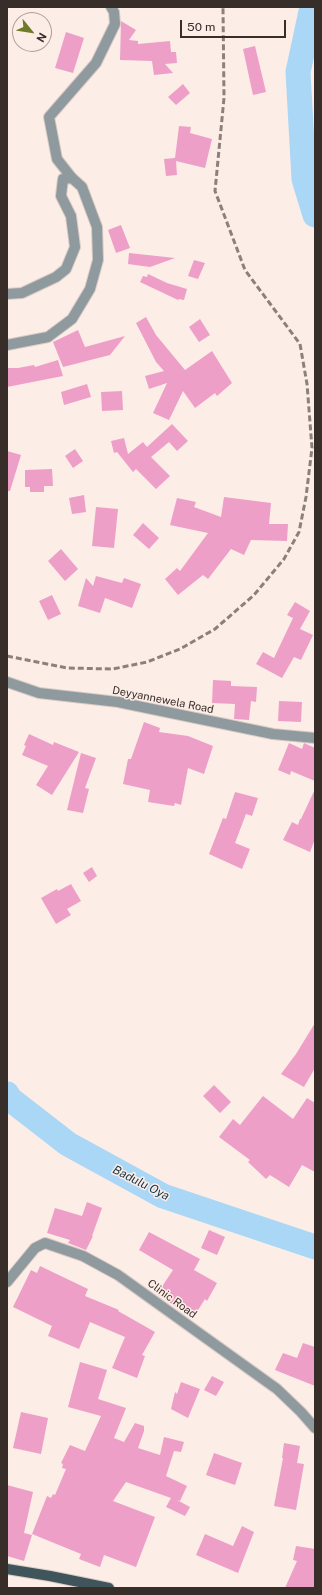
<!DOCTYPE html>
<style>
body{margin:0}
#map{position:relative;width:322px;height:1595px;overflow:hidden;background:#fdede7;font-family:"Public Sans",sans-serif}
canvas{display:block}
.frame{position:absolute;inset:0;border:8px solid #372d29;pointer-events:none}
.north{position:absolute;left:12px;top:12px;width:40px;height:40px;box-sizing:border-box;background:#fdede7;border:1px solid #aea09b;border-radius:50%;rotate:120deg;font-size:11px;font-weight:700;line-height:16px;text-align:center;color:#372d29}
.north::after{content:'';display:block;margin:auto;width:14px;height:18px;background:#6f7b27;clip-path:polygon(50% 0,100% 100%,50% 72%,0 100%)}
.scale{position:absolute;left:180px;top:20px;width:106px;height:18px;box-sizing:border-box;border:2px solid #372d29;border-top:0;padding-left:5px;font-size:12px;line-height:14px;white-space:nowrap;color:#372d29;-webkit-text-stroke:3px #fdede7;paint-order:stroke}
</style>
<div id="map">
<canvas width="322" height="1595"></canvas>
<div class="frame"></div>
<div class="north">N</div>
<div class="scale">50 m</div>
</div>
<script>
const context = document.querySelector('canvas').getContext('2d');
context.lineJoin = 'round';
function shape(rows) {
  const path = new Path2D();
  for (const r of rows) {
    path.moveTo(r[0], r[1]);
    for (let i = 2; i < r.length; i += 2) path.lineTo(r[i], r[i + 1]);
  }
  return path;
}
function strokePath(path, color, width, dash) {
  context.strokeStyle = color;
  context.lineWidth = width;
  context.lineCap = dash ? 'butt' : 'round';
  context.setLineDash(dash || []);
  context.stroke(path);
}
function fillPath(path, color) {
  context.fillStyle = color;
  context.fill(path, 'evenodd');
}
function label(font, color, halo, rows, align = 'center') {
  context.font = font + ' "Public Sans",sans-serif';
  context.lineWidth = 3;
  context.setLineDash([]);
  context.textBaseline = 'middle';
  context.strokeStyle = halo;
  context.fillStyle = color;
  for (const [text, x, y, turn = 0] of rows) {
    context.save();
    context.translate(x, y);
    context.rotate((+turn || 0) * Math.PI / 180);
    context.textAlign = isNaN(turn) ? turn : align;
    if (halo) context.strokeText(text, 0, 0);
    context.fillText(text, 0, 0);
    context.restore();
  }
}
const river = shape([
 [312,7,298,72,304,179,315,215],
 [7,1094,10,1099,68,1144,163,1196,315,1247]
]);
const building = shape([
 [121,21,136,30,129,40,138,41,138,44,170,41,171,52,176,52,177,63,165,64,173,73,154,75,152,61,120,60],
 [66,32,84,38,73,73,55,68],
 [255,46,266,92,253,95,243,49],
 [183,84,190,93,176,105,168,97],
 [179,126,191,127,190,133,212,139,205,168,176,161,177,175,166,176,164,159,175,158],
 [121,225,130,248,116,253,108,230],
 [129,253,175,258,150,267,128,264],
 [194,260,205,263,198,279,188,276],
 [148,274,167,283,187,289,184,300,179,299,178,300,140,282,143,276,147,277],
 [146,317,156,335,185,370,212,351,232,383,217,396,215,393,195,408,183,391,169,420,153,413,167,383,149,389,145,376,164,371,156,362,136,323],
 [200,319,210,335,199,342,189,327],
 [78,330,85,347,125,336,110,355,63,367,53,342],
 [58,360,63,376,7,387,7,368,18,368,34,365,35,367],
 [87,384,91,397,64,405,61,392],
 [122,391,123,410,102,411,101,392],
 [172,424,188,441,177,451,169,442,151,457,170,476,156,489,136,469,133,472,117,452,114,453,111,441,124,438,128,454,143,442,147,447],
 [75,449,83,461,73,468,65,456],
 [7,451,21,455,10,491,7,491],
 [52,469,53,486,44,486,44,492,30,492,30,487,25,487,25,470],
 [84,495,86,512,72,514,69,498],
 [224,497,271,503,269,524,288,524,287,541,251,540,244,555,231,549,208,579,203,575,178,595,165,579,177,568,180,571,208,533,170,525,177,498,196,502,194,507,221,517],
 [96,507,118,509,114,548,92,546],
 [143,523,159,538,149,549,133,535],
 [61,549,78,569,65,581,48,561],
 [96,576,122,583,124,578,141,584,132,608,105,598,100,613,78,606,86,578,93,586],
 [52,595,61,614,48,620,39,601],
 [295,602,310,611,300,629,313,635,301,660,294,657,282,678,256,664,263,652,274,658,293,618,287,615],
 [213,680,231,681,231,686,257,687,256,702,251,701,249,720,234,719,235,704,212,703],
 [279,701,302,702,301,722,278,721],
 [144,722,160,728,159,732,188,736,213,746,204,774,188,768,181,805,175,803,174,806,148,802,150,790,123,784,128,759,131,759],
 [29,734,53,745,54,742,79,752,52,795,36,785,48,766,22,755,26,746,24,745],
 [289,743,302,749,304,743,315,748,315,781,291,771,290,775,278,770],
 [81,753,96,758,85,788,89,789,83,813,67,810],
 [315,789,315,839,310,852,283,840,292,822,298,825,300,819,301,819],
 [235,792,258,798,252,816,246,814,235,843,250,849,242,869,209,854,223,818,226,819],
 [92,867,97,876,89,882,83,873],
 [71,884,81,901,67,909,71,915,56,924,41,898,57,889,58,891],
 [315,1023,315,1068,304,1087,281,1074,296,1054],
 [214,1085,231,1102,220,1113,203,1096],
 [263,1096,293,1119,307,1098,315,1103,315,1172,302,1165,289,1187,270,1175,266,1179,248,1162,250,1160,219,1137,233,1119,240,1125],
 [87,1202,102,1208,92,1236,93,1236,86,1250,68,1243,70,1240,47,1233,55,1208,82,1216],
 [209,1230,225,1237,217,1255,201,1248],
 [149,1232,200,1259,194,1270,217,1283,207,1301,205,1299,193,1318,157,1294,173,1270,139,1250],
 [40,1266,88,1289,85,1296,119,1310,118,1311,155,1332,142,1355,145,1356,137,1378,112,1368,125,1337,90,1322,79,1349,48,1336,52,1326,13,1307,31,1270,37,1273],
 [303,1343,315,1347,315,1386,275,1370,283,1353,297,1358],
 [80,1362,107,1370,98,1399,126,1408,114,1438,124,1442,135,1423,144,1426,144,1431,138,1448,160,1455,164,1437,184,1442,181,1452,174,1451,166,1476,187,1486,180,1501,177,1500,190,1507,185,1516,166,1507,171,1498,126,1482,113,1501,155,1517,136,1567,104,1555,100,1567,79,1559,81,1554,32,1534,47,1496,51,1498,53,1494,55,1495,66,1469,62,1468,63,1464,61,1463,70,1445,85,1451,101,1416,68,1407],
 [212,1376,224,1382,216,1396,204,1390],
 [181,1382,200,1389,188,1418,171,1409,175,1392,177,1394],
 [21,1412,48,1418,41,1454,13,1448],
 [284,1443,300,1446,297,1463,304,1464,296,1510,274,1506,283,1458,282,1458],
 [214,1453,242,1463,235,1485,206,1475],
 [7,1485,33,1492,24,1533,32,1535,24,1561,7,1556],
 [242,1526,254,1532,238,1573,196,1555,205,1534,233,1546],
 [296,1546,315,1549,315,1588,285,1588,297,1561,293,1560]
]);
const minor = shape([
 [72,178,57,159,49,117,96,63,115,24,114,12,111,7]
]);
const tertiary = shape([
 [7,294,22,293,56,277,66,269,75,247,71,216,61,196,63,179,72,178,82,187,97,227,98,260,90,289,72,319,48,337,7,345],
 [7,682,39,693,118,702,273,734,315,738],
 [7,1282,35,1248,45,1243,83,1256,118,1275,277,1389,301,1412,315,1428]
]);
const primary = shape([
 [7,1569,50,1576,109,1588]
]);
const rail = shape([
 [7,656,67,668,113,669,147,662,180,649,215,629,254,595,284,559,299,532,306,497,312,448,307,384,300,344,245,270,215,191,224,98,223,7]
]);
const streetNames = [
 ["Deyyannewela Road",163,700,11],
 ["Clinic Road",172,1299,36]
];
const waterNames = [
 ["Badulu Oya",141,1183,27]
];
strokePath(river, '#aad7f5', 25);
fillPath(building, '#ed9fc8');
strokePath(minor, '#d9cac5', 12);
strokePath(tertiary, '#d9cac5', 12);
strokePath(primary, '#d9cac5', 12);
strokePath(minor, '#8f9a9e', 10);
strokePath(tertiary, '#8f9a9e', 10);
strokePath(primary, '#40545b', 10);
strokePath(rail, '#8d807b', 3, [6, 3]);
label('11px', '#372d29', '#fdede7', streetNames);
label('italic 12px', '#123549', '#fdede7', waterNames);
</script>
